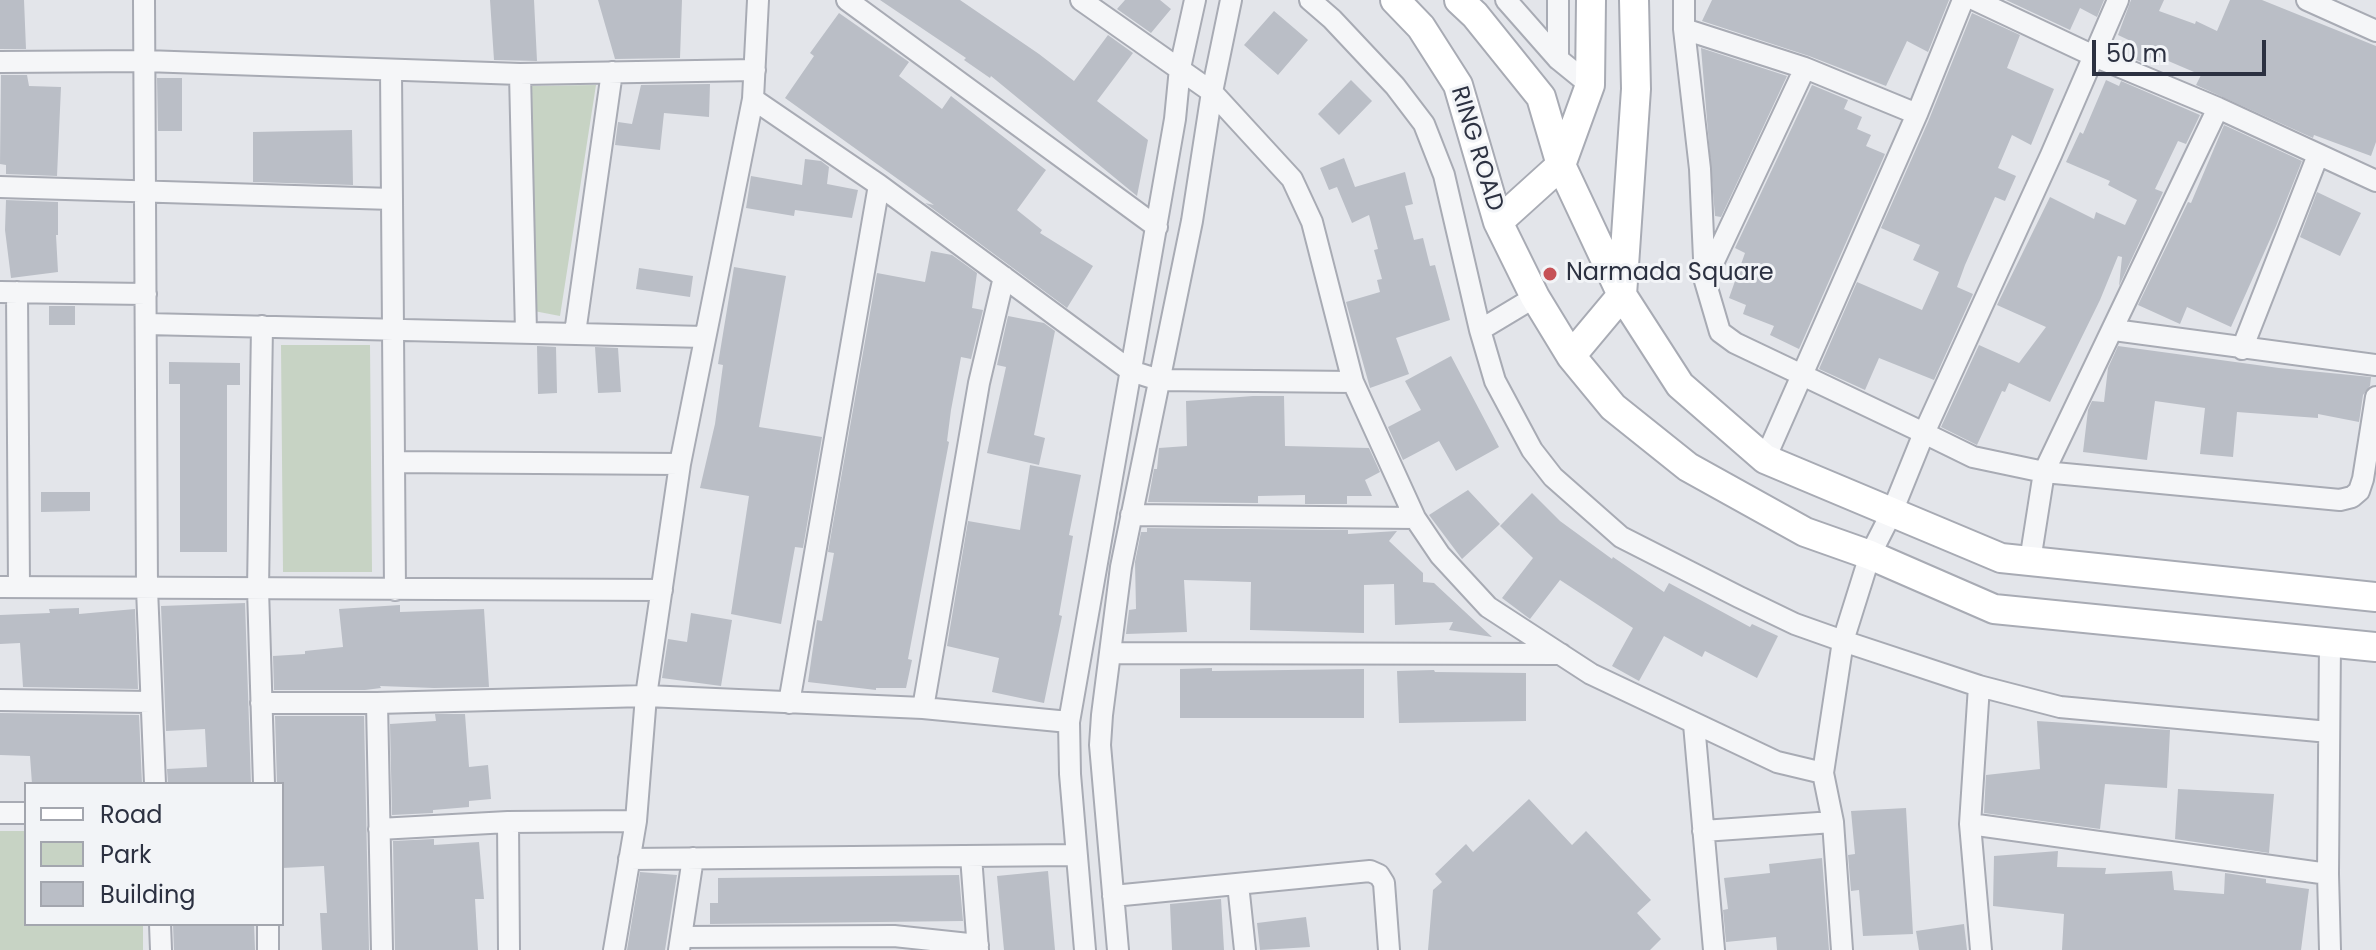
<!DOCTYPE html>
<style>
body{margin:0}
#map{position:relative;width:2376px;height:950px;overflow:hidden;background:#e3e5ea;font-family:Poppins,sans-serif}
canvas{display:block}
.legend{position:absolute;left:24px;top:782px;width:260px;height:144px;box-sizing:border-box;background:#f2f4f7;border:2px solid #a3a6ae;margin:0;padding:10px 14px;list-style:none;font-size:24px;color:#2c3141}
.legend li{display:flex;align-items:center;gap:16px;height:40px}
.legend b{width:40px;border:2px solid #a3a6ae}
.scale{position:absolute;left:2092px;top:40px;width:174px;height:36px;box-sizing:border-box;border:4px solid #2c3141;border-top:0;padding-left:10px;font-size:24px;line-height:28px;white-space:nowrap;color:#2c3141;-webkit-text-stroke:6px #f2f4f7;paint-order:stroke}
</style>
<div id="map">
<canvas width="2376" height="950"></canvas>
<ul class="legend">
<li><b style="height:10px;background:#fff"></b>Road</li>
<li><b style="height:22px;background:#c7d3c4"></b>Park</li>
<li><b style="height:22px;background:#babec6"></b>Building</li>
</ul>
<div class="scale">50 m</div>
</div>
<script>
const context = document.querySelector('canvas').getContext('2d');
context.lineJoin = 'round';
function fillPath(path, color) {
  context.fillStyle = color;
  context.fill(path, 'evenodd');
}
function shape(rows) {
  const path = new Path2D();
  for (const r of rows) {
    path.moveTo(r[0], r[1]);
    for (let i = 2; i < r.length; i += 2) path.lineTo(r[i], r[i + 1]);
  }
  return path;
}
function strokePath(path, color, width, dash) {
  context.strokeStyle = color;
  context.lineWidth = width;
  context.lineCap = dash ? 'butt' : 'round';
  context.setLineDash(dash || []);
  context.stroke(path);
}
function label(font, color, halo, rows, align = 'center') {
  context.font = font + ' Poppins,sans-serif';
  context.lineWidth = 6;
  context.setLineDash([]);
  context.textBaseline = 'middle';
  context.strokeStyle = halo;
  context.fillStyle = color;
  for (const [text, x, y, turn = 0] of rows) {
    context.save();
    context.translate(x, y);
    context.rotate((+turn || 0) * Math.PI / 180);
    context.textAlign = isNaN(turn) ? turn : align;
    if (halo) context.strokeText(text, 0, 0);
    context.fillText(text, 0, 0);
    context.restore();
  }
}
const green = shape([
 [596,85,560,316,534,311,532,86],
 [281,345,370,345,372,572,283,572],
 [0,831,26,831,26,924,143,924,143,950,0,950]
]);
const building = shape([
 [0,0,24,0,26,49,0,49],
 [490,0,534,0,537,61,494,60],
 [598,0,682,0,680,58,615,59],
 [880,0,960,0,1039,54,1074,81,1108,35,1133,53,1097,101,1148,140,1137,196,991,76,990,78,964,60,966,58],
 [1125,0,1160,0,1171,9,1151,33,1117,9],
 [1712,0,1949,0,1928,52,1907,41,1886,86,1809,56,1702,21],
 [2006,0,2104,0,2097,17,2080,8,2070,30],
 [2131,0,2164,0,2159,11,2195,24,2196,21,2217,31,2230,0,2262,0,2376,46,2376,142,2371,156,2314,135,2313,138,2196,85,2201,75,2152,54,2148,65,2130,57,2135,43,2118,35],
 [1274,11,1308,40,1278,75,1244,45],
 [839,13,909,62,899,76,942,109,951,96,1046,170,1017,210,1042,230,1040,233,1093,266,1067,308,925,203,934,205,785,98,814,56,810,53],
 [1972,13,2020,35,2007,68,2054,89,2031,145,2012,135,1998,168,2016,176,2005,201,1995,197,1965,265,1957,287,1973,294,1934,380,1879,358,1865,390,1819,369,1857,282,1922,310,1939,272,1913,260,1920,245,1881,228,1928,122],
 [1701,48,1787,76,1721,217,1715,216],
 [1,75,27,75,29,86,61,87,57,176,6,174,6,165,0,164],
 [157,78,182,78,182,131,158,131],
 [1351,80,1372,101,1339,135,1318,114],
 [2106,80,2119,86,2121,81,2200,115,2186,144,2178,141,2155,189,2163,192,2119,286,2122,257,2118,256,2100,300,2050,402,2009,383,2005,392,2002,391,1977,445,1941,427,1979,345,2019,363,2046,327,1997,305,2050,197,2094,219,2096,212,2125,225,2137,200,2108,185,2110,181,2066,162,2080,132,2083,134],
 [708,84,710,84,709,117,664,113,660,150,615,145,618,122,632,124,641,85],
 [1812,85,1848,100,1844,109,1862,117,1857,129,1871,135,1866,146,1885,154,1799,349,1770,335,1774,326,1743,314,1746,305,1729,298,1745,253,1735,248],
 [2224,125,2302,161,2276,226,2231,327,2187,307,2180,324,2138,305,2188,202,2191,203],
 [352,130,353,185,253,182,253,132],
 [1344,158,1355,187,1405,172,1413,204,1405,206,1414,240,1423,238,1430,266,1435,265,1450,320,1396,338,1409,374,1370,388,1346,302,1380,292,1377,280,1382,279,1374,250,1378,249,1369,215,1352,223,1337,187,1329,190,1320,168],
 [805,159,821,161,829,167,827,184,858,190,852,218,795,210,794,216,746,208,751,176,802,185],
 [2317,192,2361,213,2340,256,2300,237],
 [6,200,58,202,58,235,56,235,58,272,11,278,5,230],
 [931,251,952,255,977,273,972,308,983,310,971,359,961,357,951,410,947,441,949,442,908,659,912,660,906,688,876,688,876,690,808,682,817,620,822,621,834,553,828,552,877,273,925,282],
 [734,267,786,276,759,427,822,437,803,548,795,547,781,624,731,614,749,496,700,488,715,424,723,365,718,364],
 [639,268,693,276,690,297,636,289],
 [49,306,75,306,75,325,49,325],
 [1008,316,1044,323,1055,331,1034,435,1045,438,1039,465,987,453,1006,367,997,365],
 [537,346,556,347,557,393,538,394],
 [2118,346,2279,368,2371,377,2370,386,2363,395,2359,422,2318,414,2318,418,2237,412,2233,457,2200,454,2205,408,2155,401,2147,460,2083,452,2088,410,2092,401,2104,402,2108,368],
 [595,347,618,348,621,392,598,393],
 [1451,356,1499,447,1456,471,1439,441,1403,460,1388,427,1421,410,1405,381],
 [169,362,240,363,240,385,227,385,227,552,180,552,180,384,169,384],
 [1253,396,1284,396,1285,446,1369,448,1380,472,1365,480,1372,496,1347,496,1347,504,1305,504,1305,495,1258,496,1258,503,1148,502,1154,469,1157,469,1159,448,1187,446,1186,401],
 [1030,465,1081,475,1069,535,1073,536,1059,615,1062,616,1044,703,992,692,999,658,947,646,968,521,1020,530],
 [1468,490,1500,524,1462,559,1429,515],
 [41,492,90,492,90,511,41,512],
 [1532,493,1560,521,1612,559,1613,557,1664,592,1669,583,1750,627,1752,624,1778,636,1757,678,1705,651,1702,657,1664,636,1639,681,1612,666,1633,628,1560,580,1530,619,1502,598,1533,558,1500,526],
 [1147,528,1348,530,1348,534,1397,531,1389,541,1423,573,1423,582,1434,583,1492,637,1449,630,1453,622,1395,625,1394,584,1364,585,1364,633,1250,630,1251,582,1184,580,1187,632,1126,634,1129,610,1136,609,1135,562,1141,532,1147,532],
 [245,603,251,784,168,784,167,769,207,767,205,729,166,731,161,606],
 [400,605,400,612,484,609,489,687,434,688,380,686,381,688,365,690,274,690,273,656,305,654,305,651,343,647,339,609],
 [79,608,79,614,135,609,138,689,23,687,20,643,0,644,0,615,50,613,49,609],
 [691,613,732,620,721,686,662,678,668,639,687,642],
 [1212,668,1212,671,1364,669,1364,718,1180,718,1180,669],
 [1434,670,1435,672,1526,673,1526,721,1399,723,1397,671],
 [0,713,139,715,142,784,32,784,30,756,0,755],
 [435,714,465,714,469,767,488,765,491,799,469,801,469,807,433,810,433,813,392,815,390,724,436,721],
 [275,716,364,716,369,950,322,950,320,913,327,913,324,866,282,868,282,784,277,784],
 [2037,721,2170,730,2167,788,2105,784,2100,829,1984,813,1986,775,2040,769],
 [2178,789,2274,794,2269,853,2175,839],
 [1529,799,1572,845,1586,831,1651,900,1637,913,1661,939,1650,950,1428,950,1433,890,1442,882,1435,874,1466,844,1473,852],
 [1906,808,1913,934,1863,936,1859,890,1851,891,1848,855,1855,854,1851,811],
 [434,839,434,845,479,842,484,899,475,899,478,950,395,950,393,841],
 [2058,851,2057,867,2106,868,2105,874,2172,871,2174,890,2224,894,2225,873,2266,879,2266,883,2309,889,2301,950,2062,950,2064,914,1993,906,1994,856],
 [1822,858,1829,950,1777,950,1776,937,1726,942,1723,910,1728,909,1724,878,1770,873,1769,864],
 [1048,871,1055,950,1004,950,997,876],
 [640,872,677,875,665,950,627,950],
 [959,875,963,921,710,924,710,903,718,903,718,878],
 [1221,899,1224,950,1172,950,1170,904],
 [1306,917,1310,947,1260,950,1257,923],
 [173,924,254,924,255,950,174,950],
 [1964,924,1967,950,1919,950,1916,931]
]);
const minor = shape([
 [144,0,147,589,155,784],
 [847,0,1157,227],
 [1081,0,1212,92,1292,179,1312,222,1353,382,1415,518,1440,555,1488,607,1591,674,1777,762,1823,773],
 [1310,0,1332,19,1395,86,1424,124,1444,175,1480,330,1535,297],
 [1506,0,1558,59],
 [1558,0,1558,59,1590,85],
 [1684,0,1684,29,1700,169,1705,281,1720,332,1735,343,1924,433,1892,512,1870,555,1843,641,1823,773,1833,822,1842,950],
 [1975,0,2094,56,2218,108],
 [2118,0,2051,155,1924,433,1973,457,2044,472,2218,108,2376,181],
 [2307,0,2376,31],
 [1684,29,1805,68,1917,114],
 [0,62,145,61,520,74,755,70],
 [391,71,395,590],
 [520,74,526,332],
 [753,99,879,185,1131,371,1159,380,1353,382],
 [0,187,392,199],
 [1706,278,1805,68],
 [0,292,146,294],
 [17,292,19,587],
 [146,324,705,337],
 [262,326,258,589,264,784],
 [1480,330,1495,381,1532,450,1553,477,1621,537,1739,597,1795,624,1843,641,1979,686,2060,707,2329,732],
 [2114,330,2376,365],
 [575,333,612,72],
 [2242,349,2318,155],
 [1765,459,1917,114,1963,0],
 [394,462,680,464],
 [1131,515,1415,518],
 [2030,561,2044,472,2340,500,2352,497,2359,491,2363,479,2376,397],
 [0,587,662,590],
 [1110,653,1561,654],
 [1979,686,1970,824,1981,950],
 [0,700,151,702],
 [261,703,377,703,646,696,923,708,1069,722],
 [377,703,382,950],
 [789,703,879,185],
 [923,708,979,383,1004,277],
 [1694,724,1714,950],
 [0,813,26,813],
 [508,822,509,950],
 [1970,824,2328,874,2330,643],
 [379,829,508,822,636,821],
 [1703,831,1833,822],
 [971,856,978,950],
 [629,859,1076,855],
 [2328,874,2330,950],
 [1238,884,1245,950],
 [1113,896,1370,871,1379,875,1384,883,1389,950],
 [160,924,161,950],
 [268,924,268,950],
 [682,937,894,936,978,945],
 [614,950,636,821,646,696,680,464,753,99,758,0],
 [679,950,693,858],
 [1085,950,1070,774,1069,722,1175,119,1180,68,1195,0],
 [1118,950,1100,745,1102,715,1121,567,1192,221,1212,92,1231,0]
]);
const secondary = shape([
 [1395,0,1421,27,1458,85,1498,222],
 [1459,0,1475,15,1541,97,1561,165,1622,295,1571,356,1535,297,1498,222,1561,165,1590,85,1591,0],
 [1634,0,1636,89,1622,295,1680,385,1765,459,2001,558,2376,597],
 [1571,356,1613,407,1688,467,1805,532,1870,555,1994,609,2376,647]
]);
const markers = [
 [1550,274,8,"#c65156"]
];
const streetNames = [
 ["RING ROAD",1476,149,73]
];
const poiNames = [
 ["Narmada Square",1566,274]
];
fillPath(green, '#c7d3c4');
fillPath(building, '#babec6');
strokePath(minor, '#a8abb4', 24);
strokePath(secondary, '#a8abb4', 32);
strokePath(minor, '#f5f6f8', 20);
strokePath(secondary, '#fff', 28);
for (const [x, y, r, color] of markers) {
  const dot = new Path2D();
  dot.arc(x, y, r, 0, 2 * Math.PI);
  context.fillStyle = color;
  context.fill(dot);
  strokePath(dot, '#f2f4f7', 3);
}
label('24px', '#2c3141', '#f2f4f7', streetNames);
label('24px', '#2c3141', '#f2f4f7', poiNames, 'left');
</script>
